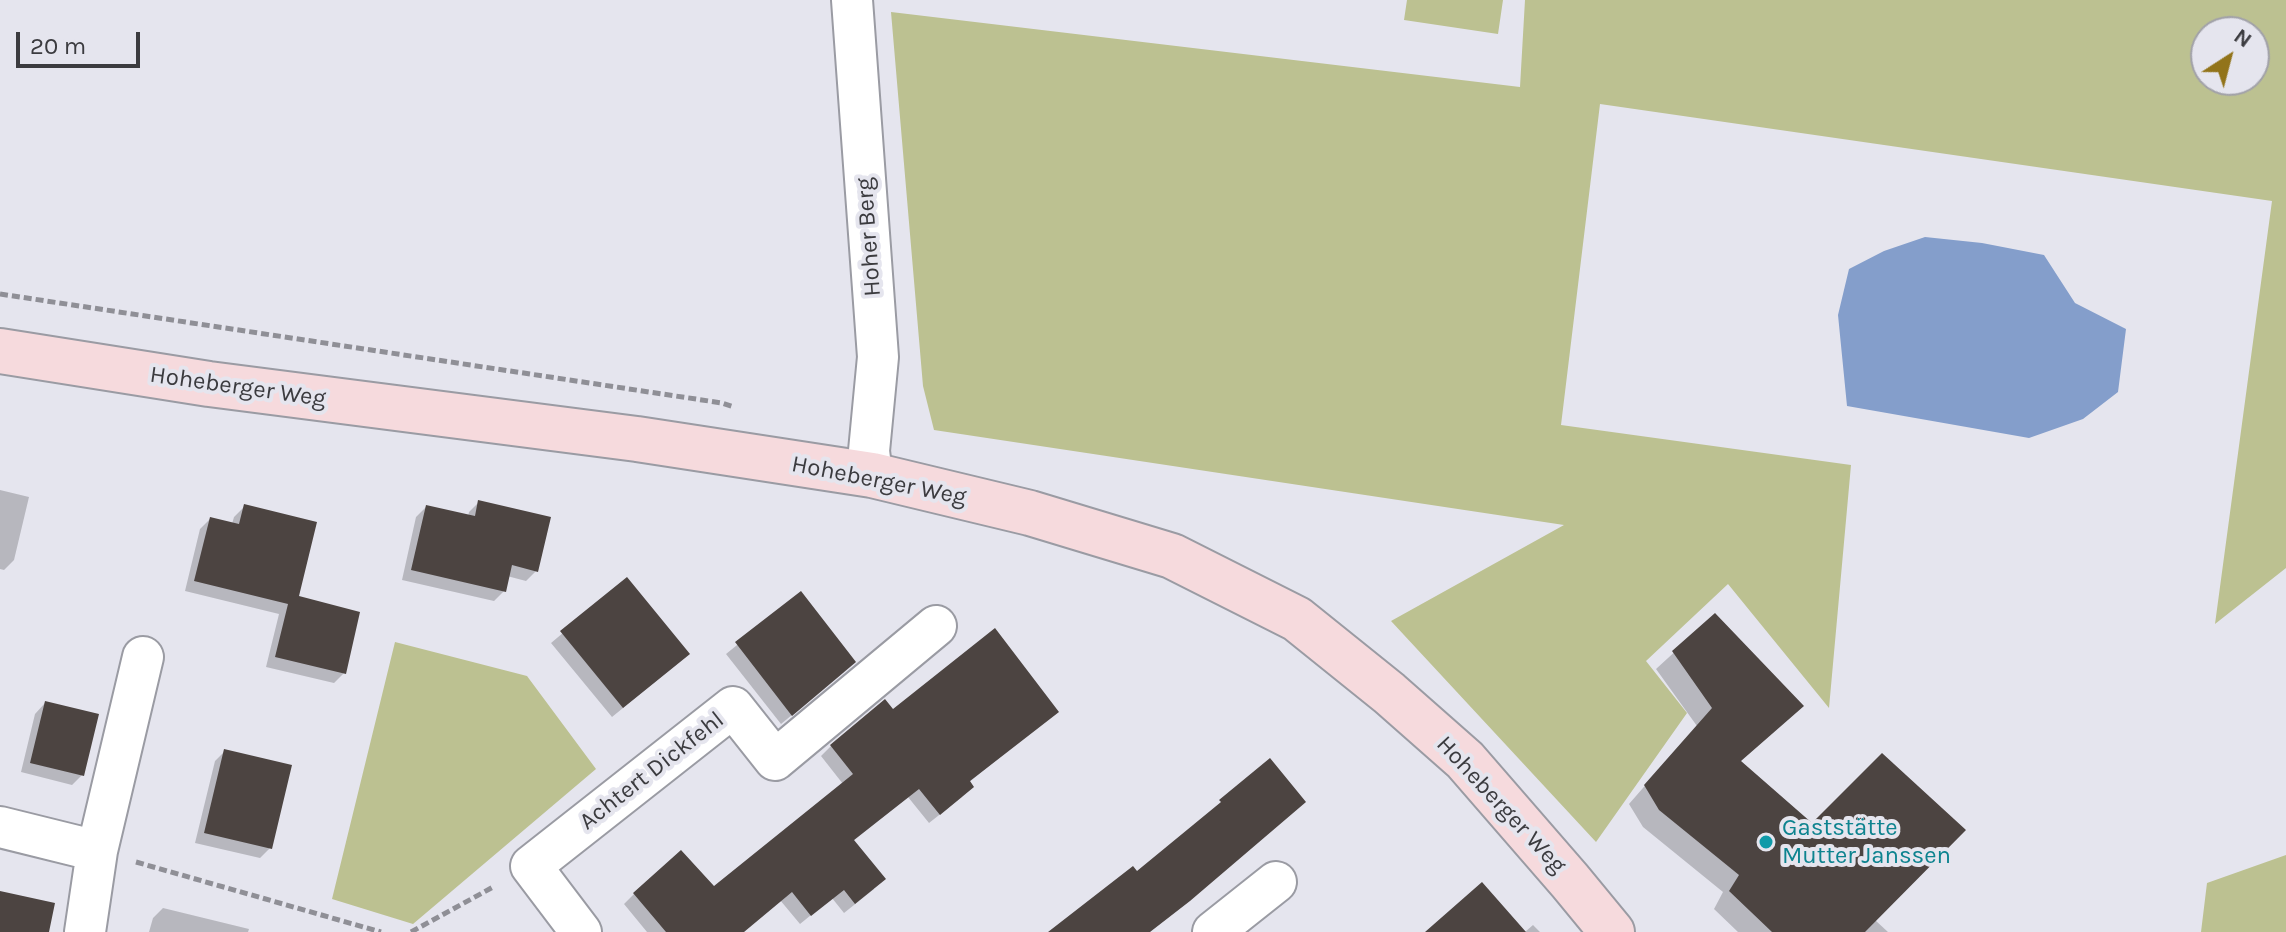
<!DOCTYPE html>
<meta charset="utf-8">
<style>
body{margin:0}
#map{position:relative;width:2286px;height:932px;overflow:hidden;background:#e5e5ee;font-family:Karla,sans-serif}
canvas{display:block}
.north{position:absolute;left:2190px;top:16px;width:80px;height:80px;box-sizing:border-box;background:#e5e5ee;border:2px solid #a1a1a8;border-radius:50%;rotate:36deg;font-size:22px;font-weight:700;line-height:32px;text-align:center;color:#3b3b3f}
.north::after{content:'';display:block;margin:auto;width:28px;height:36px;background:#92741a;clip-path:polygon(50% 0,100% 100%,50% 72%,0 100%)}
.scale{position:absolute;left:16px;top:32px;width:124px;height:36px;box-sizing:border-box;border:4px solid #3b3b3f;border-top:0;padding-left:10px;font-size:24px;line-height:28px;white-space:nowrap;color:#3b3b3f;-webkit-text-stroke:6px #e5e5ee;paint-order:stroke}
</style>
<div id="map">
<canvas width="2286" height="932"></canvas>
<div class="north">N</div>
<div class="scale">20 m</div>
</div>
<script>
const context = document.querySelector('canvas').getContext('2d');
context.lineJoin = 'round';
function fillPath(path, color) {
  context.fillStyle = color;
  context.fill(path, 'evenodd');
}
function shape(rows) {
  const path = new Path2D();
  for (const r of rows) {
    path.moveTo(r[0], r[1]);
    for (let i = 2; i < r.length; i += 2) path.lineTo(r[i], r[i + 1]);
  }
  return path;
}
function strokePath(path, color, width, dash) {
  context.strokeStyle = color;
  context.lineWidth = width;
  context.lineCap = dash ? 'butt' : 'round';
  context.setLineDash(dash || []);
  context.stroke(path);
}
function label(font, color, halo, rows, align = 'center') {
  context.font = font + ' Karla,sans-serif';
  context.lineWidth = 8;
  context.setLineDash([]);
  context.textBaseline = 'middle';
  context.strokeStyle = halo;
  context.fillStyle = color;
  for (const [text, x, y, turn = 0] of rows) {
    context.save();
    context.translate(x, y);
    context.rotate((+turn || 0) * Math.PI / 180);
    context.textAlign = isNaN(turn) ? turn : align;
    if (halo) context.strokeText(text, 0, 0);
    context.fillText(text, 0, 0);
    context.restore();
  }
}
const green = shape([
 [1407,0,1503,0,1498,34,1404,20],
 [1525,0,2286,0,2286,568,2215,624,2272,201,1600,104,1561,425,1851,465,1829,708,1728,584,1646,661,1687,713,1596,842,1391,621,1564,525,934,430,923,386,891,12,1520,87],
 [2206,32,2254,32,2254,80,2206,80],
 [395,642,527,676,596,769,413,924,332,899],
 [2286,855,2286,932,2201,932,2207,883]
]);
const water = shape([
 [1925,237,1982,243,2044,255,2075,303,2126,329,2118,392,2083,419,2029,438,1847,406,1838,315,1849,269,1884,251]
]);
const shadow = shape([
 [0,490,29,497,14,560,4,570,0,569],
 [479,502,536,571,526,581,507,576,504,591,494,601,402,580,416,517,426,507,468,517,469,512],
 [244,507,344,673,334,683,266,667,279,614,185,591,200,529,210,519,232,524,234,517],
 [626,580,677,664,612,717,551,643],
 [800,594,844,672,781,724,726,654],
 [1715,615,1740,762,1812,826,1875,920,1888,932,1738,932,1714,909,1723,892,1643,827,1629,804,1697,726,1656,669],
 [45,703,82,775,72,785,21,772,35,714],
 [893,712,1056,712,968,783,962,797,929,823,908,797,853,841,874,889,844,913,832,898,800,924,780,900,743,932,647,932,624,904,634,894,714,889,843,784,821,756,831,746],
 [225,751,270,848,260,858,195,843,215,761],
 [163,908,249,929,248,932,149,932,153,918],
 [1533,925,1540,932,1525,932]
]);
const building = shape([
 [478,500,551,517,538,572,512,565,506,592,411,570,426,505,475,516],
 [244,504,317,522,299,596,360,612,346,674,275,657,288,604,194,581,210,517,239,524],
 [627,577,690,654,623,708,560,631],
 [801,591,856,662,792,716,735,642],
 [1715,613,1804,706,1741,761,1812,823,1882,753,1966,830,1865,932,1772,932,1729,891,1739,875,1659,810,1644,785,1712,708,1672,651],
 [995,628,1059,712,970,781,974,787,940,815,919,789,854,840,886,879,855,904,844,890,811,916,792,892,744,932,666,932,633,893,681,850,714,886,853,774,830,745,885,699,893,709],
 [45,701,99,714,84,776,30,763],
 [224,749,292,765,272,849,204,833],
 [1270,758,1306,802,1190,901,1150,932,1048,932,1133,866,1137,871,1221,802,1219,800],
 [1482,882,1526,932,1425,932],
 [0,891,55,903,49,932,0,932]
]);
const path = shape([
 [0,294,722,403,734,407],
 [136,862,381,932],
 [411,932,495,886]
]);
const street = shape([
 [852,0,878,357,869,451,872,475],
 [0,827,97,851,85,932],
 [97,851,143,657],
 [581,932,531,866,733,707,775,760,936,626],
 [1213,932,1276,882]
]);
const secondary = shape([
 [0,351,209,384,637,439,872,475,1030,513,1172,556,1297,619,1389,693,1465,760,1570,881,1612,932]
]);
const markers = [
 [1766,842,8,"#0f9aa8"]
];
const streetNames = [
 ["Hoher Berg",869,237,-94],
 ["Hoheberger Weg",238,387,8],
 ["Hoheberger Weg",879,481,11],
 ["Achtert Dickfehl",652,771,-38],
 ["Hoheberger Weg",1501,805,47]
];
const cultureNames = [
 ["Gaststätte",1782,828],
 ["Mutter Janssen",1782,856]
];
fillPath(green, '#bcc191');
fillPath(water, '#849ecb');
fillPath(shadow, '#0003');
fillPath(building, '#4c4441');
strokePath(street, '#9a9ba3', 44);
strokePath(secondary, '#9a9ba3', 48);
strokePath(path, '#8f8f96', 5, [8, 4]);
strokePath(street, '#fff', 40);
strokePath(secondary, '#f6dadd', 44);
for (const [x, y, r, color] of markers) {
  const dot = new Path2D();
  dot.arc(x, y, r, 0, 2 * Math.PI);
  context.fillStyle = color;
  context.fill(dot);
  strokePath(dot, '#e5e5ee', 3);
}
label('24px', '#3b3b3f', '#e5e5ee', streetNames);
label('24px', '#0d838f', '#e5e5ee', cultureNames, 'left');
</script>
